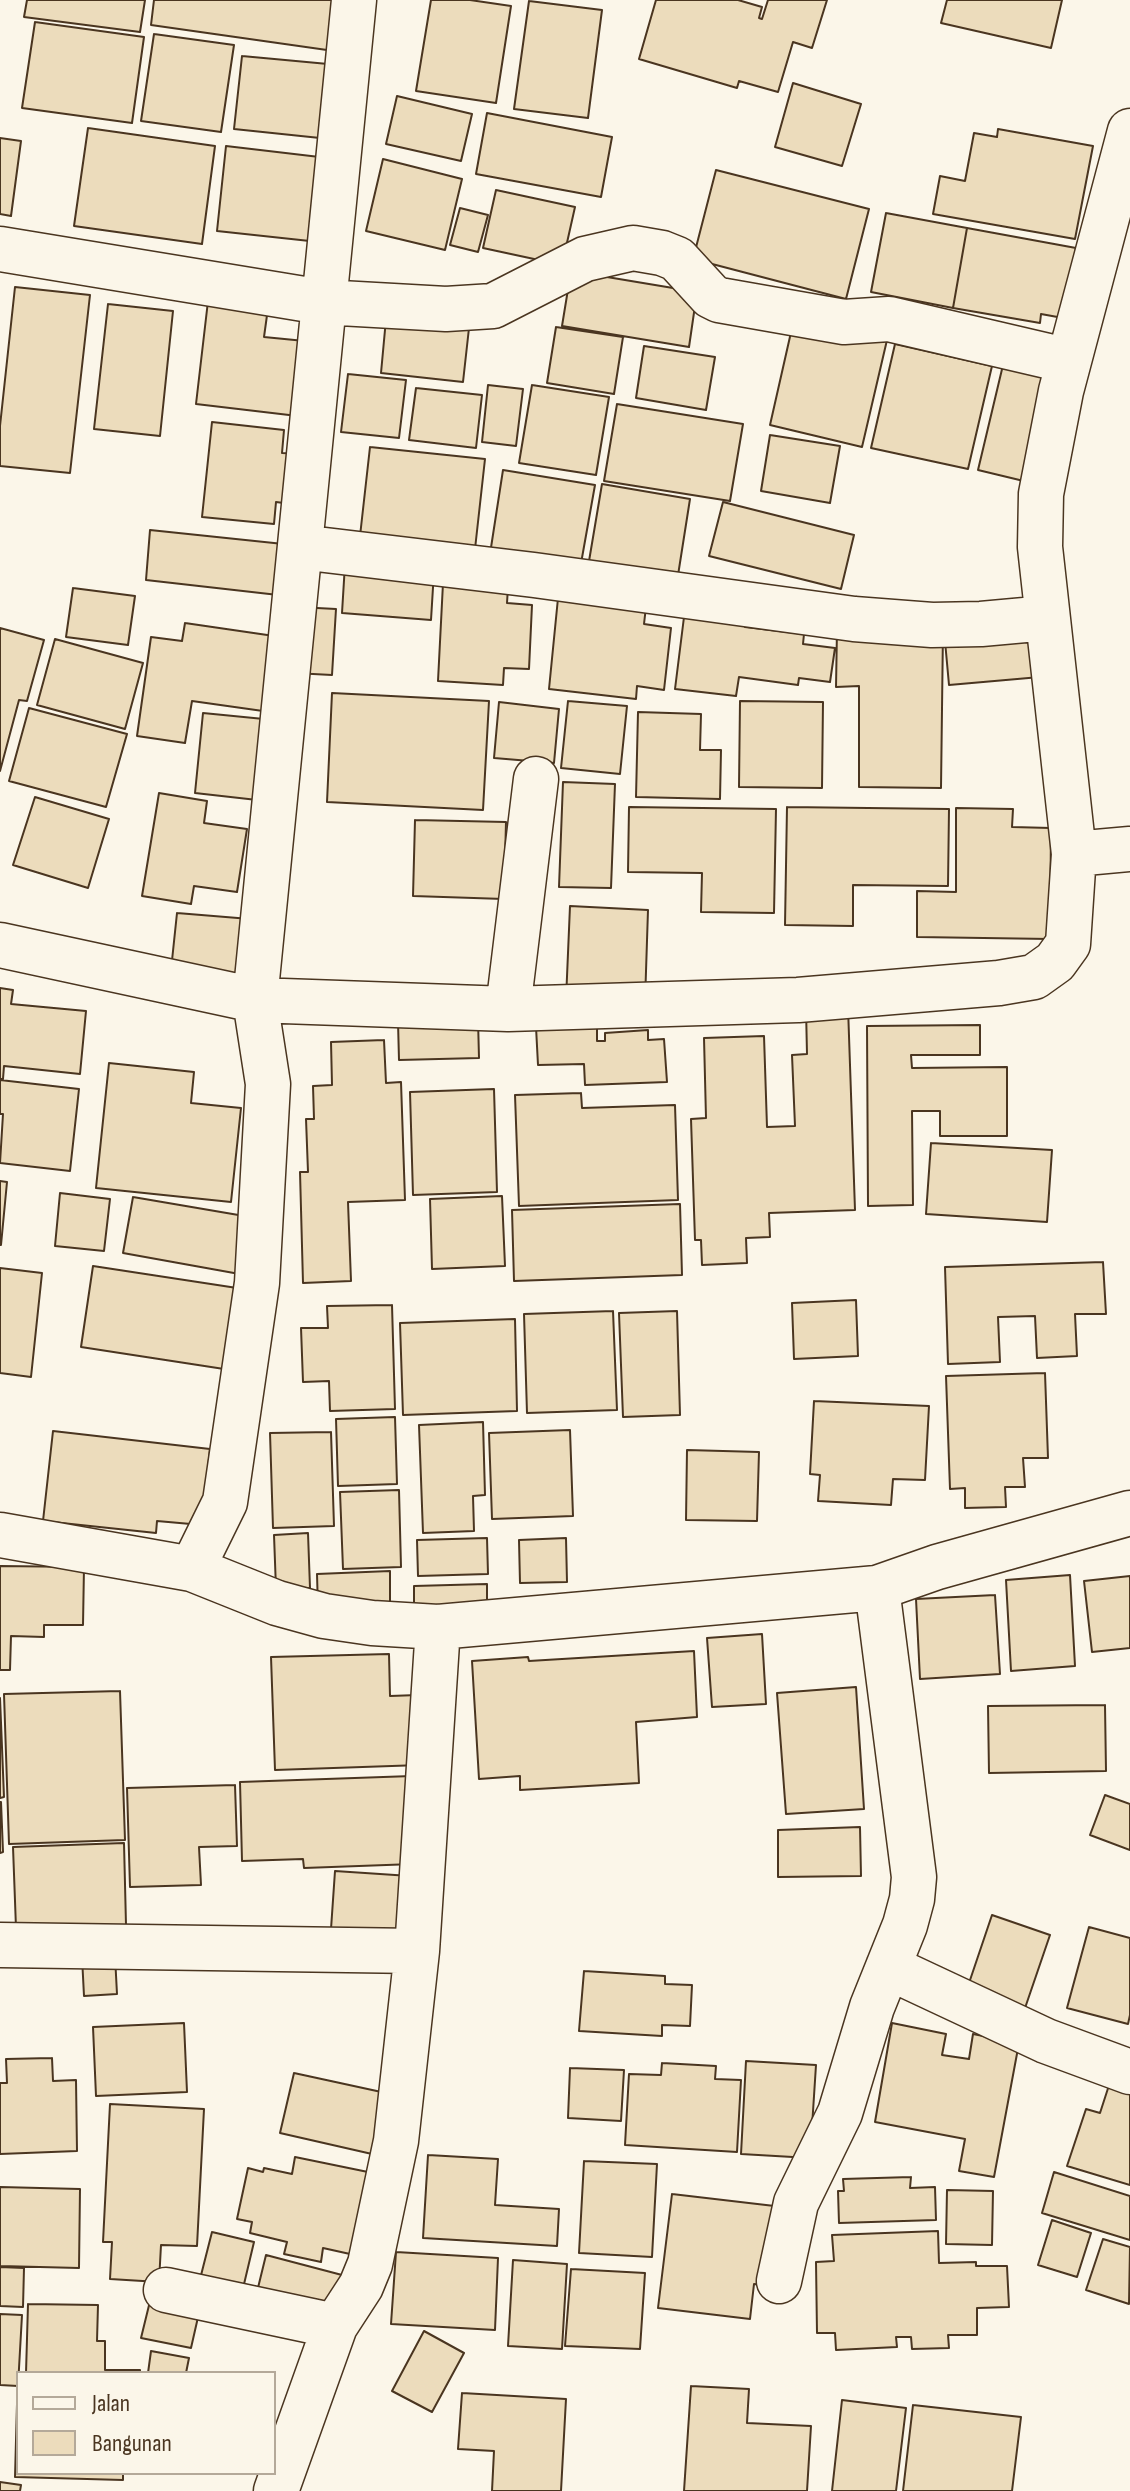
<!DOCTYPE html>
<style>
body{margin:0}
#map{position:relative;width:1130px;height:2491px;overflow:hidden;background:#fbf6e9;font-family:"Sofia Sans Condensed",sans-serif}
canvas{display:block}
.legend{position:absolute;left:16px;top:2371px;width:260px;height:104px;box-sizing:border-box;background:#fbf6e9;border:2px solid #b4a999;margin:0;padding:10px 14px;list-style:none;font-size:24px;color:#4a3520}
.legend li{display:flex;align-items:center;gap:16px;height:40px}
.legend b{width:40px;border:2px solid #b4a999}
</style>
<div id="map">
<canvas width="1130" height="2491"></canvas>
<ul class="legend">
<li><b style="height:10px;background:#fbf6e9"></b>Jalan</li>
<li><b style="height:22px;background:#ecdcbc"></b>Bangunan</li>
</ul>
</div>
<script>
const context = document.querySelector('canvas').getContext('2d');
context.lineJoin = 'round';
function fillPath(path, color) {
  context.fillStyle = color;
  context.fill(path, 'evenodd');
}
function shape(rows) {
  const path = new Path2D();
  for (const r of rows) {
    path.moveTo(r[0], r[1]);
    for (let i = 2; i < r.length; i += 2) path.lineTo(r[i], r[i + 1]);
  }
  return path;
}
function strokePath(path, color, width, dash) {
  context.strokeStyle = color;
  context.lineWidth = width;
  context.lineCap = dash ? 'butt' : 'round';
  context.setLineDash(dash || []);
  context.stroke(path);
}
const building = shape([
 [27,0,145,0,140,32,24,17,27,0],
 [154,0,341,0,334,51,151,25,154,0],
 [431,0,470,0,511,6,496,103,416,91,431,0],
 [656,0,738,0,762,7,759,18,762,19,768,0,827,0,812,48,793,42,778,92,739,81,737,88,639,59,656,0],
 [947,0,1062,0,1051,48,941,23,947,0],
 [529,1,602,10,588,118,514,109,529,1],
 [35,22,144,37,132,123,22,108,35,22],
 [154,34,234,45,221,132,141,121,154,34],
 [242,56,328,64,320,138,234,129,242,56],
 [793,83,861,104,842,166,775,147,793,83],
 [397,96,472,114,461,161,386,144,397,96],
 [487,113,612,137,601,197,476,174,487,113],
 [88,128,215,146,202,244,74,226,88,128],
 [998,129,1093,146,1075,239,933,214,940,176,965,181,974,133,997,137,998,129],
 [0,138,21,141,11,216,0,214,0,138],
 [226,146,328,158,319,242,217,231,226,146],
 [383,159,462,179,445,250,366,231,383,159],
 [716,170,869,209,846,299,693,259,716,170],
 [496,190,575,207,562,265,483,248,496,190],
 [460,208,488,215,478,252,450,245,460,208],
 [886,213,967,228,953,308,871,292,886,213],
 [967,228,1076,248,1063,318,1041,314,1040,323,953,308,967,228],
 [571,271,697,292,689,347,562,326,571,271],
 [15,287,90,295,70,473,0,466,0,426,15,287],
 [208,301,268,308,264,337,315,342,306,417,196,404,208,301],
 [108,304,173,311,160,436,94,429,108,304],
 [386,319,469,328,463,382,381,373,386,319],
 [794,319,887,340,862,447,770,425,794,319],
 [556,327,623,337,614,394,547,383,556,327],
 [895,344,992,366,968,469,871,448,895,344],
 [644,346,715,357,706,410,636,398,644,346],
 [1003,365,1056,377,1032,483,978,470,1003,365],
 [348,374,406,380,399,438,341,432,348,374],
 [488,385,523,389,516,446,482,442,488,385],
 [532,385,609,397,596,475,519,463,532,385],
 [416,388,482,395,476,448,409,440,416,388],
 [617,404,743,424,730,501,604,481,617,404],
 [212,422,284,430,282,453,305,454,299,505,276,502,274,524,202,517,212,422],
 [770,435,840,446,830,503,761,491,770,435],
 [370,447,485,459,474,558,359,545,370,447],
 [503,470,595,485,580,569,490,554,503,470],
 [602,484,690,499,676,588,587,573,602,484],
 [723,502,854,535,841,589,709,556,723,502],
 [150,530,293,545,287,596,146,580,150,530],
 [345,564,434,571,431,620,342,613,345,564],
 [443,583,508,587,507,603,532,605,529,669,504,668,503,685,438,681,443,583],
 [73,588,135,596,128,645,66,637,73,588],
 [559,588,647,598,644,624,671,628,664,690,637,686,636,699,549,689,559,588],
 [298,607,336,609,332,675,294,673,298,607],
 [685,609,746,616,745,627,804,634,803,644,835,648,830,682,799,678,798,685,739,677,736,696,675,689,685,609],
 [185,623,281,637,270,712,192,701,185,743,137,736,151,637,182,641,185,623],
 [0,628,44,640,27,701,19,700,0,771,0,628],
 [837,629,943,630,941,788,859,787,859,686,836,687,837,629],
 [1036,632,1040,677,949,685,945,641,1036,632],
 [55,639,143,663,125,729,37,705,55,639],
 [332,693,489,701,483,810,327,802,332,693],
 [568,701,627,706,620,774,561,768,568,701],
 [740,701,823,702,822,788,739,787,740,701],
 [499,702,559,709,554,763,494,758,499,702],
 [29,708,127,734,106,807,9,781,29,708],
 [638,712,701,714,700,750,721,750,720,799,636,797,638,712],
 [203,713,274,720,266,801,195,793,203,713],
 [563,782,615,784,611,888,559,887,563,782],
 [159,793,207,801,204,823,247,829,237,892,194,886,191,904,142,896,159,793],
 [35,797,109,819,88,888,13,865,35,797],
 [629,807,776,809,774,913,701,912,702,873,628,872,629,807],
 [787,807,949,809,948,886,853,885,853,926,785,925,787,807],
 [956,808,1013,809,1012,827,1051,828,1050,939,917,937,917,891,956,892,956,808],
 [415,820,506,822,504,899,413,896,415,820],
 [570,906,648,910,645,1002,566,1000,570,906],
 [177,913,250,919,244,977,171,970,177,913],
 [0,988,13,990,11,1004,86,1011,80,1074,4,1066,3,1079,0,1079,0,988],
 [848,1007,855,1210,769,1213,770,1237,746,1238,747,1263,702,1265,701,1240,695,1240,691,1119,706,1118,704,1038,764,1036,767,1127,795,1126,792,1055,807,1054,806,1009,848,1007],
 [478,1019,479,1058,399,1060,398,1022,478,1019],
 [597,1024,597,1041,605,1041,605,1033,648,1030,648,1040,664,1039,667,1082,585,1085,584,1064,538,1065,536,1027,597,1024],
 [980,1025,980,1055,911,1055,912,1068,1007,1067,1007,1136,940,1136,940,1111,912,1111,913,1205,868,1206,867,1026,980,1025],
 [384,1040,386,1083,401,1082,405,1200,348,1202,351,1281,303,1283,300,1172,308,1172,306,1119,314,1119,313,1086,332,1085,331,1042,384,1040],
 [109,1063,194,1072,191,1103,241,1108,231,1202,96,1188,109,1063],
 [0,1080,79,1089,70,1171,0,1163,3,1114,0,1114,0,1080],
 [494,1089,497,1192,413,1195,410,1092,494,1089],
 [581,1093,582,1108,675,1105,678,1200,519,1206,515,1095,581,1093],
 [931,1143,1052,1150,1047,1222,926,1214,931,1143],
 [0,1181,7,1182,1,1245,0,1245,0,1181],
 [60,1193,110,1199,104,1251,55,1246,60,1193],
 [502,1196,505,1266,432,1269,430,1199,502,1196],
 [133,1197,256,1218,245,1275,123,1253,133,1197],
 [680,1204,682,1275,514,1281,512,1210,680,1204],
 [1103,1262,1106,1314,1075,1314,1077,1356,1037,1358,1035,1316,998,1317,1000,1362,948,1364,945,1267,1103,1262],
 [93,1266,237,1288,224,1369,81,1347,93,1266],
 [0,1268,42,1273,31,1377,0,1373,0,1268],
 [856,1300,858,1356,794,1359,792,1303,856,1300],
 [392,1305,395,1409,330,1411,329,1381,303,1382,301,1328,328,1328,327,1306,392,1305],
 [613,1311,617,1410,527,1413,524,1314,613,1311],
 [677,1311,680,1415,623,1417,619,1313,677,1311],
 [515,1319,517,1411,403,1415,400,1323,515,1319],
 [1045,1373,1048,1458,1023,1458,1025,1487,1005,1487,1006,1507,965,1508,965,1488,950,1489,946,1376,1045,1373],
 [814,1401,929,1406,925,1480,893,1479,891,1505,818,1501,820,1475,810,1474,814,1401],
 [395,1417,397,1484,338,1486,336,1419,395,1417],
 [483,1422,485,1495,473,1496,474,1531,423,1533,419,1425,483,1422],
 [570,1430,573,1516,492,1519,489,1433,570,1430],
 [53,1431,210,1449,202,1525,157,1521,156,1533,43,1521,53,1431],
 [331,1432,334,1526,273,1528,270,1433,331,1432],
 [687,1450,759,1452,757,1521,686,1520,687,1450],
 [399,1490,401,1567,343,1569,340,1492,399,1490],
 [308,1533,310,1588,276,1589,274,1535,308,1533],
 [487,1538,488,1574,418,1576,417,1540,487,1538],
 [566,1538,567,1582,520,1583,519,1540,566,1538],
 [0,1566,84,1567,83,1625,44,1625,44,1637,11,1636,10,1670,0,1670,0,1566],
 [390,1571,390,1606,318,1609,317,1574,390,1571],
 [1070,1575,1075,1666,1011,1671,1006,1580,1070,1575],
 [1130,1576,1130,1648,1092,1652,1084,1581,1130,1576],
 [487,1584,487,1611,414,1613,414,1586,487,1584],
 [995,1595,1000,1674,920,1679,916,1599,995,1595],
 [762,1634,766,1704,712,1707,707,1638,762,1634],
 [694,1651,697,1717,636,1722,639,1783,520,1790,520,1776,479,1779,472,1661,528,1657,529,1661,694,1651],
 [389,1654,390,1696,418,1695,421,1765,275,1770,271,1657,389,1654],
 [856,1687,864,1809,786,1814,777,1693,856,1687],
 [120,1691,125,1840,9,1844,4,1694,120,1691],
 [0,1698,4,1797,0,1798,0,1698],
 [1105,1705,1106,1771,989,1773,988,1706,1105,1705],
 [412,1776,414,1864,304,1868,303,1859,242,1861,240,1782,412,1776],
 [235,1785,237,1846,199,1847,201,1885,130,1887,127,1788,235,1785],
 [1105,1795,1130,1804,1130,1850,1090,1835,1105,1795],
 [0,1802,1,1802,3,1852,0,1853,0,1802],
 [860,1827,861,1876,778,1877,778,1830,860,1827],
 [124,1843,126,1925,16,1928,13,1847,124,1843],
 [335,1871,410,1876,406,1935,331,1929,335,1871],
 [992,1915,1050,1935,1024,2011,966,1992,992,1915],
 [1089,1927,1130,1938,1130,2015,1128,2024,1067,2008,1089,1927],
 [115,1956,117,1994,84,1996,82,1957,115,1956],
 [584,1971,665,1976,665,1984,692,1985,690,2026,662,2025,662,2036,579,2031,584,1971],
 [184,2023,187,2092,96,2096,93,2027,184,2023],
 [892,2023,946,2034,942,2055,969,2059,973,2034,1019,2043,994,2177,959,2171,965,2139,875,2122,892,2023],
 [52,2058,53,2081,76,2080,77,2151,0,2154,0,2083,7,2083,6,2059,52,2058],
 [746,2061,816,2065,810,2158,741,2154,746,2061],
 [662,2063,716,2066,715,2079,741,2080,737,2152,625,2145,629,2074,661,2075,662,2063],
 [570,2068,624,2070,621,2121,568,2118,570,2068],
 [294,2073,386,2093,372,2154,280,2133,294,2073],
 [1112,2076,1130,2082,1130,2185,1067,2166,1086,2109,1100,2113,1112,2076],
 [110,2104,204,2109,197,2246,161,2245,159,2282,110,2279,112,2242,103,2242,110,2104],
 [428,2155,498,2159,495,2205,559,2209,557,2246,423,2238,428,2155],
 [295,2157,368,2172,359,2256,323,2248,321,2262,284,2254,287,2242,250,2233,252,2222,237,2219,248,2168,263,2172,264,2168,292,2174,295,2157],
 [584,2161,657,2164,652,2257,579,2253,584,2161],
 [1054,2172,1130,2196,1130,2240,1042,2213,1054,2172],
 [911,2177,910,2188,935,2187,936,2220,839,2223,838,2191,844,2191,843,2179,911,2177],
 [0,2187,80,2189,79,2268,0,2266,0,2187],
 [947,2190,993,2191,992,2245,946,2244,947,2190],
 [672,2194,783,2207,774,2286,754,2284,750,2319,658,2308,672,2194],
 [1052,2220,1091,2233,1077,2277,1038,2265,1052,2220],
 [938,2231,939,2263,976,2262,976,2266,1007,2266,1009,2307,977,2308,977,2335,948,2335,949,2348,912,2349,911,2337,896,2337,897,2347,836,2350,835,2333,817,2333,816,2262,834,2261,832,2235,938,2231],
 [212,2232,254,2242,240,2301,197,2291,212,2232],
 [1103,2239,1130,2247,1129,2304,1086,2290,1103,2239],
 [396,2252,498,2258,495,2330,391,2324,396,2252],
 [266,2255,342,2275,331,2316,256,2296,266,2255],
 [513,2260,567,2264,562,2349,508,2346,513,2260],
 [0,2267,24,2268,23,2307,0,2306,0,2267],
 [571,2269,645,2273,640,2349,565,2346,571,2269],
 [152,2293,201,2304,191,2348,141,2338,152,2293],
 [28,2304,98,2305,97,2341,105,2341,105,2370,140,2370,140,2373,26,2373,28,2304],
 [0,2314,22,2315,18,2386,0,2385,0,2314],
 [424,2331,464,2353,432,2412,392,2391,424,2331],
 [151,2351,189,2358,186,2373,148,2373,151,2351],
 [691,2386,749,2389,747,2423,811,2426,807,2491,684,2491,691,2386],
 [462,2393,566,2399,561,2491,492,2491,494,2451,458,2449,462,2393],
 [842,2400,906,2408,896,2491,832,2491,842,2400],
 [17,2404,18,2473,123,2473,123,2480,15,2477,17,2404],
 [913,2405,1021,2417,1012,2491,903,2491,913,2405],
 [0,2482,21,2485,20,2491,0,2491,0,2482]
]);
const minor = shape([
 [354,0,255,1000,508,1009,798,1000,999,983,1034,977,1055,962,1068,944,1074,854,1040,547,1041,494,1061,391,1130,131],
 [0,249,322,302,446,309,493,306,585,259,633,248,662,253,677,259,711,296,719,300,844,322,889,319,1069,361],
 [300,547,534,575,854,619,932,625,981,624,1047,618],
 [1074,854,1130,849],
 [0,945,255,1000,268,1084,257,1283,225,1502,192,1569,277,1603,324,1616,372,1623,438,1627,877,1588,937,1567,1130,1513],
 [508,1009,536,779],
 [0,1535,192,1569],
 [0,1945,417,1951],
 [888,1967,1046,2041,1130,2072],
 [779,2281,796,2203,840,2113,872,2007,905,1925,912,1899,914,1877,877,1588],
 [166,2290,335,2326],
 [276,2491,335,2326,361,2286,370,2264,396,2141,417,1951,438,1627]
]);
fillPath(building, '#ecdcbc');
strokePath(building, '#4a3520', 2);
strokePath(minor, '#4a3520', 47);
strokePath(minor, '#fbf6e9', 44);
</script>
